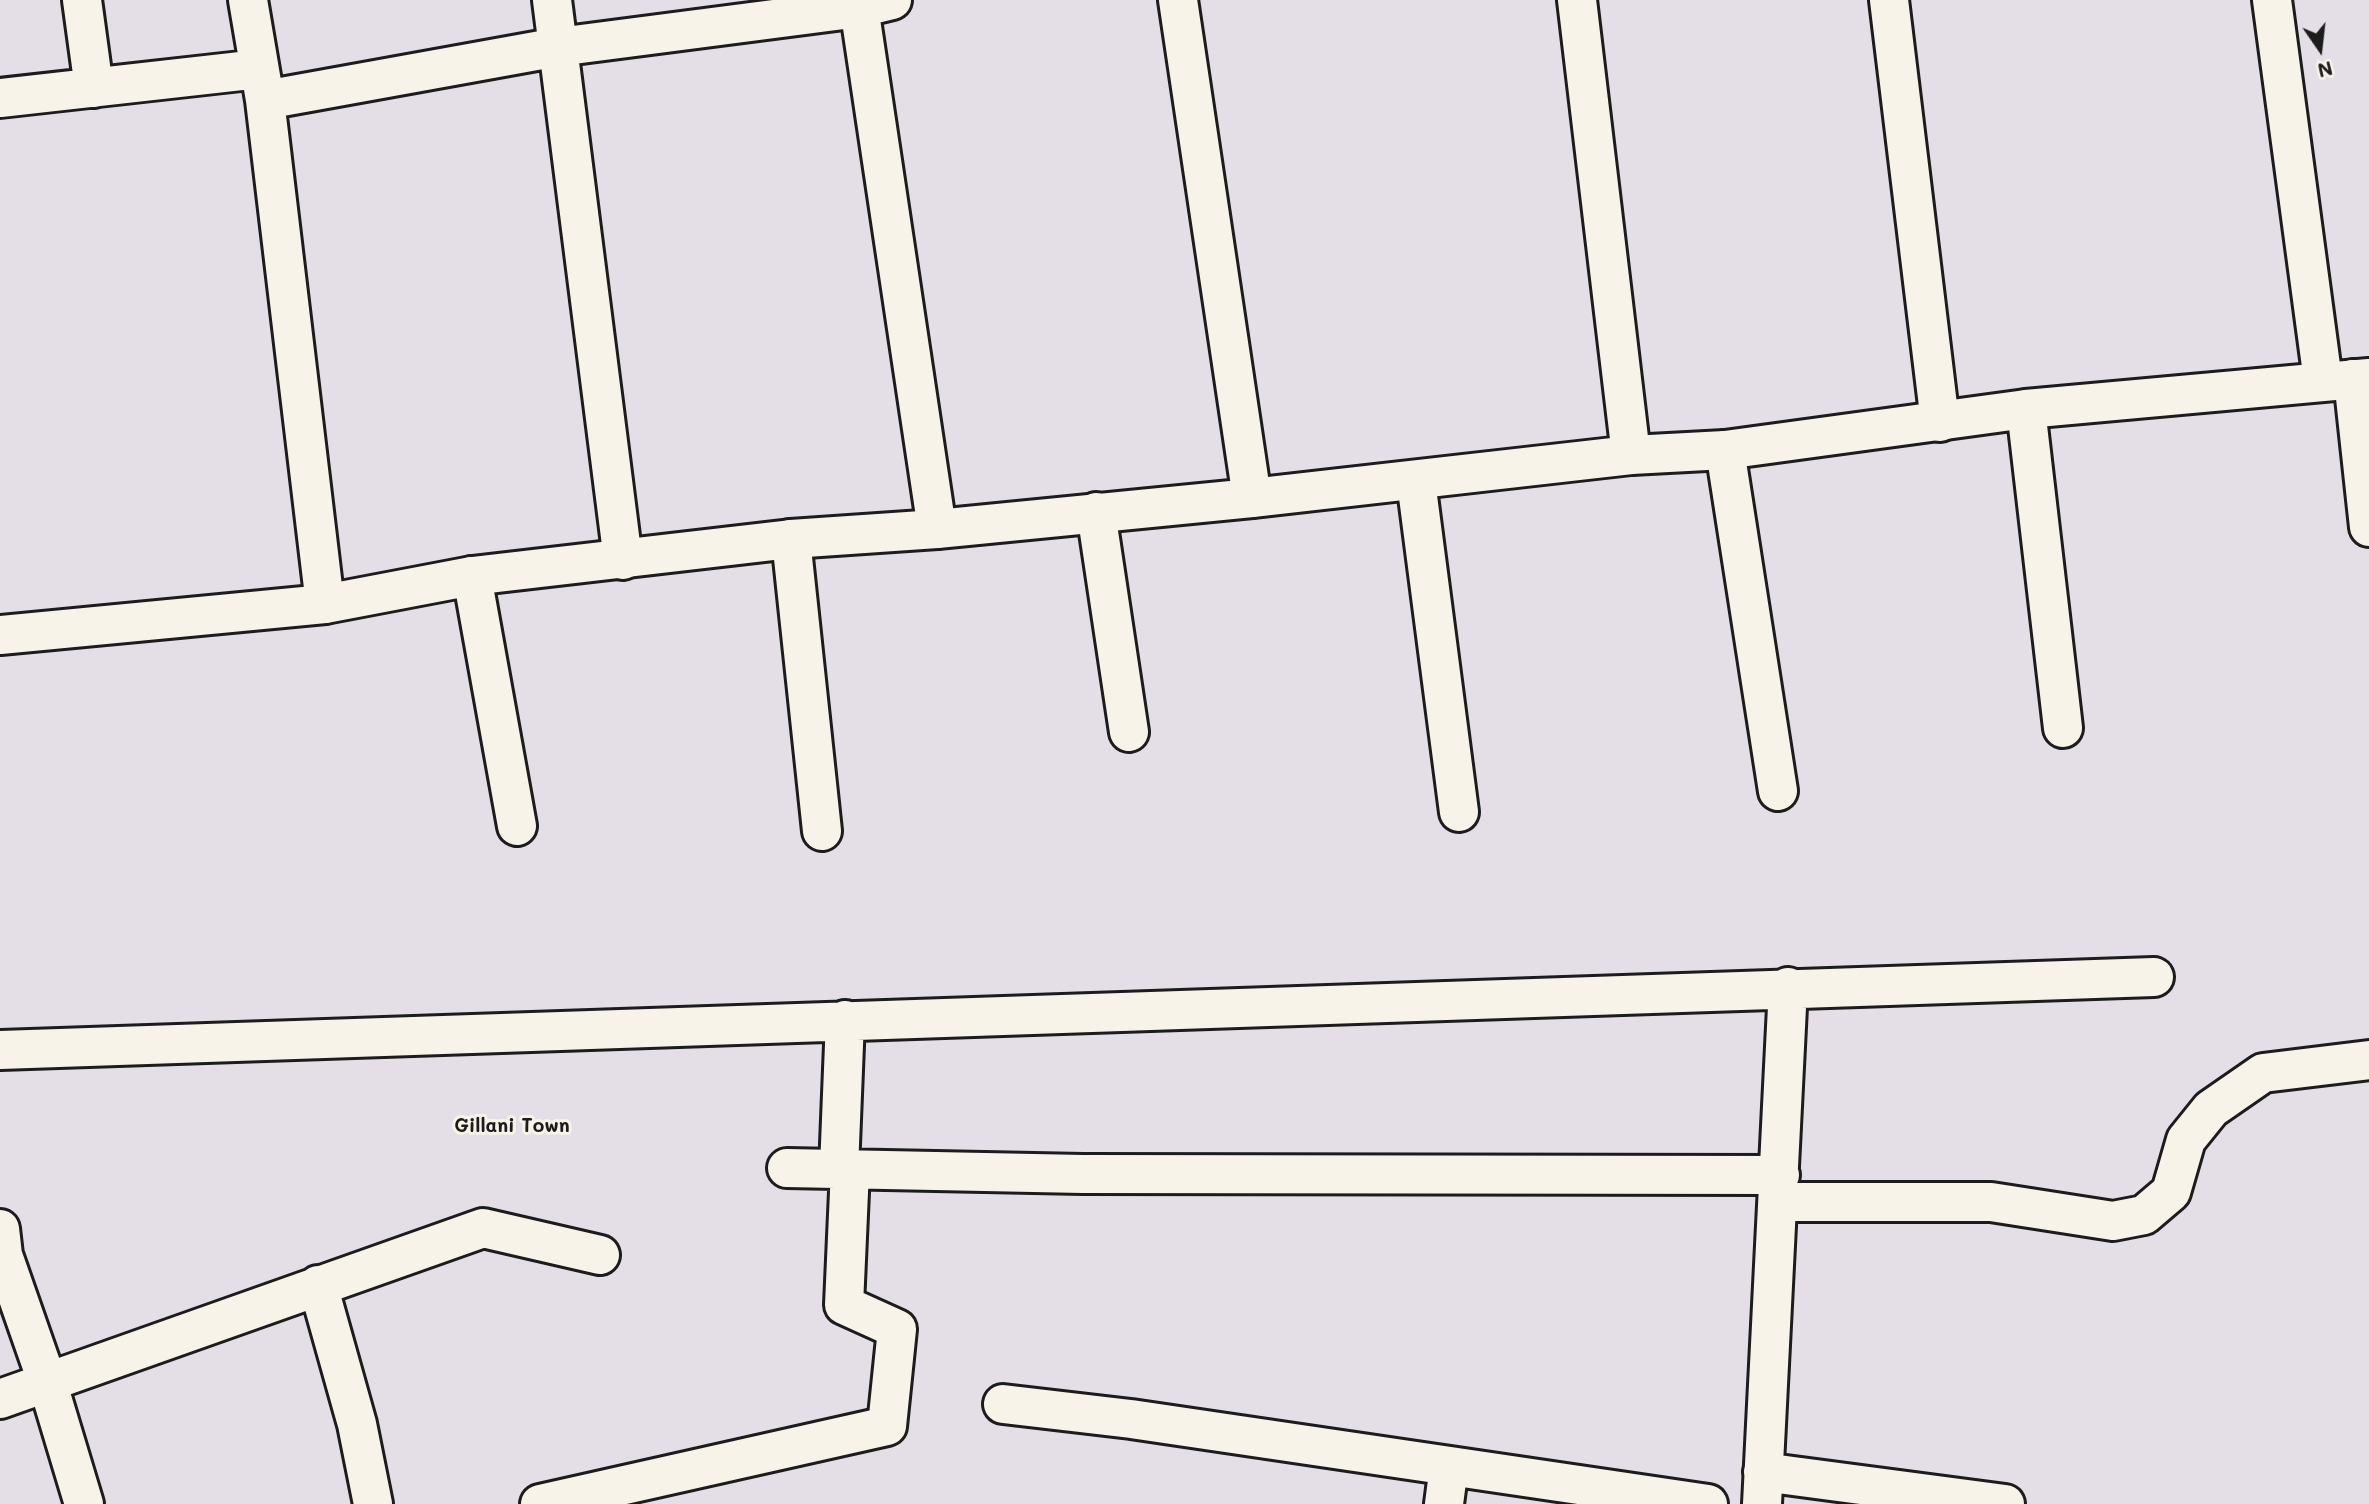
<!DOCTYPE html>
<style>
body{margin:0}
#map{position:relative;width:2369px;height:1504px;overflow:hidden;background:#e4dfe6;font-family:Mali,sans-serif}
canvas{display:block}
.north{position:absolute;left:2285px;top:14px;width:70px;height:70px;-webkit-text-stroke:5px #f7f3e8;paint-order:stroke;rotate:166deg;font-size:19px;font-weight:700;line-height:28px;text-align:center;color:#1c1c1c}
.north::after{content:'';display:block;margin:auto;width:24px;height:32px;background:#1c1c1c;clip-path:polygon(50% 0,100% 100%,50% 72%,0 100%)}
</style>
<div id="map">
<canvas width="2369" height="1504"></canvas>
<div class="north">N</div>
</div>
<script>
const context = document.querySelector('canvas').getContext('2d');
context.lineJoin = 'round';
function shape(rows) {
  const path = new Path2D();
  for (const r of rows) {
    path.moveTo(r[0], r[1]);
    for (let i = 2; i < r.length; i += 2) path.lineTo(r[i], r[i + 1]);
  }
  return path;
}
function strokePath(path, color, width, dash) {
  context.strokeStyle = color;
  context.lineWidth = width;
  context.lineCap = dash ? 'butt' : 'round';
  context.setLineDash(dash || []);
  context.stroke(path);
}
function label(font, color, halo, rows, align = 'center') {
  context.font = font + ' Mali,sans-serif';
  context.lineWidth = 6;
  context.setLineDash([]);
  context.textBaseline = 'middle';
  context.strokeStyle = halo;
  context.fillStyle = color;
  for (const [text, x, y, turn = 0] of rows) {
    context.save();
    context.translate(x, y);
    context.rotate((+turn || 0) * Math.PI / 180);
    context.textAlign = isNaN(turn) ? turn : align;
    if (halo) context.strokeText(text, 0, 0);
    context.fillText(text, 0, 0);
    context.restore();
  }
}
const street = shape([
 [82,0,94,88],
 [248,0,265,100,325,604],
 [552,0,623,560],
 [858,0,937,529],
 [1178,0,1252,498],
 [1577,0,1631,455],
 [1889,0,1940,422],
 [2272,0,2323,381],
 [0,98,259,69],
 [265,100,558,47,859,8,892,0],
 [2353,379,2369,527],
 [2026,409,2063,728],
 [1725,450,1778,791],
 [1416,481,1459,812],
 [1096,512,1129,732],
 [791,539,822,831],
 [472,576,517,826],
 [0,1050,2154,977],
 [787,1168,1083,1174,1780,1175],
 [839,1169,845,1020],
 [1778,1202,1991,1202,2113,1221,2144,1215,2171,1192,2186,1140,2211,1109,2263,1073,2369,1060],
 [0,1229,3,1255,47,1381,84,1504],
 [318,1285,357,1424,373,1504],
 [0,1399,483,1228,600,1255],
 [1003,1404,1131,1419,1708,1504],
 [1763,1472,2005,1504],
 [540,1504,887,1426,897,1329,844,1305,850,1169],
 [1444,1504,1449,1466],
 [1762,1504,1788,987]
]);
const secondary = shape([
 [0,635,325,604,472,576,791,539,937,529,1252,498,1631,455,1725,450,2026,409,2369,378]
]);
const neighbourhoodNames = [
 ["Gillani Town",512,1126]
];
strokePath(street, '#1c1c1c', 44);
strokePath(secondary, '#1c1c1c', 44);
strokePath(street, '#f7f3e8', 38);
strokePath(secondary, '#f7f3e8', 38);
label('bold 19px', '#1c1c1c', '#f7f3e8', neighbourhoodNames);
</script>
